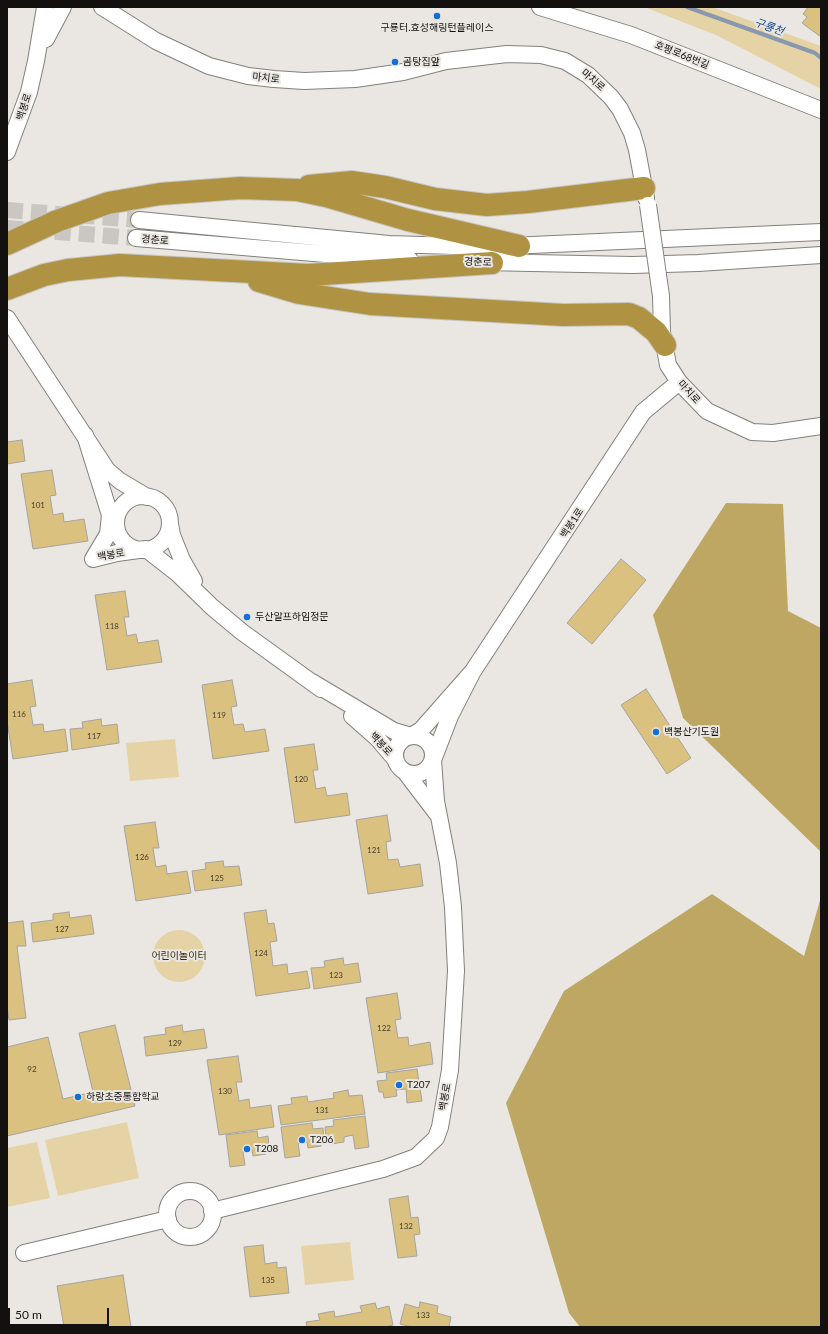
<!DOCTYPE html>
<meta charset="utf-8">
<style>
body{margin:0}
#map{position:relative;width:828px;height:1334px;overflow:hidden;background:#eae7e2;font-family:Lato,sans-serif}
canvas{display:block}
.frame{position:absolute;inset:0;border:8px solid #12110f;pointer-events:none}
.scale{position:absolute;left:8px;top:1308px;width:101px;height:18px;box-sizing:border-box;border:2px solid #12110f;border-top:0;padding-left:5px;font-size:12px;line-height:14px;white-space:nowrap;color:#12110f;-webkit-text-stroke:3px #eae7e2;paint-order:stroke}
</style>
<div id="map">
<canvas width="828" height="1334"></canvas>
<div class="frame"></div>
<div class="scale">50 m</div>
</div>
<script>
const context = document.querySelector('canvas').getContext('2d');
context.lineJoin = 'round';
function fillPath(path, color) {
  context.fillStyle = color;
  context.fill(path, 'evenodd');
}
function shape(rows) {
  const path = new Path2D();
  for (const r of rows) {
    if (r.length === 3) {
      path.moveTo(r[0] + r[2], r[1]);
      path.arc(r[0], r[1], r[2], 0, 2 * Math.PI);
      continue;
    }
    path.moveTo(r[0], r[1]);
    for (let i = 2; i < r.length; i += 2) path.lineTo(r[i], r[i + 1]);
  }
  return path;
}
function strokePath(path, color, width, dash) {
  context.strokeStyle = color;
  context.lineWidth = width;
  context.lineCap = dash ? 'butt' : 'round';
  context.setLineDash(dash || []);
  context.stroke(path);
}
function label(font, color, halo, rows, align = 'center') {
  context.font = font + ' Lato,"Noto Sans KR",sans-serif';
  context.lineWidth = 4;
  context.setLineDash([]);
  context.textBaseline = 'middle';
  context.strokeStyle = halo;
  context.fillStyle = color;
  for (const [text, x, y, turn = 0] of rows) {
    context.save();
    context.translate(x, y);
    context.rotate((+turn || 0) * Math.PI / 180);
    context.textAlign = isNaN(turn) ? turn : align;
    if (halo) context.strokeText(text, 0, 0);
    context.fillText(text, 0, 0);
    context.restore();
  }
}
const green = shape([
 [644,7,712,7,821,46,821,89,716,35],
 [175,739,179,777,130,781,126,743],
 [179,956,26],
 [127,1122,139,1178,58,1196,45,1140],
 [37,1142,50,1198,7,1207,7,1148],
 [350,1242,354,1280,305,1285,301,1246]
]);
const forest = shape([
 [726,503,783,504,788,611,821,628,821,852,683,718,653,615],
 [712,894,804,956,821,897,821,1327,580,1327,569,1313,506,1103,564,991]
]);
const stream = shape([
 [687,7,815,53,821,58]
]);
const building = shape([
 [808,7,821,7,821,37,802,23,807,17,803,14,808,7],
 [22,440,25,461,7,464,7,442,22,440],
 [52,470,56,495,50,496,53,515,63,513,64,522,84,519,88,541,33,549,21,474,52,470],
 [621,559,646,580,592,644,567,623,621,559],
 [125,591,129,617,124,617,127,636,136,634,138,643,158,640,162,662,107,670,95,595,125,591],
 [32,680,36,706,30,707,33,725,43,724,44,732,65,729,68,751,13,759,7,721,7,684,32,680],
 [232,680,237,706,231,707,234,725,243,724,245,732,265,729,269,751,213,759,202,685,232,680],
 [646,689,691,758,667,774,621,705,646,689],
 [101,719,102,726,117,724,119,743,72,750,70,729,83,728,82,722,101,719],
 [314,744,318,770,313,770,316,789,325,787,327,796,347,793,350,815,295,823,284,748,314,744],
 [387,815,391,841,386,842,388,860,398,859,400,867,420,864,423,886,368,894,356,820,387,815],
 [155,822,159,848,153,848,156,867,166,865,167,874,187,871,191,893,136,901,124,826,155,822],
 [223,861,224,867,239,866,242,885,195,891,192,871,206,869,205,863,223,861],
 [266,910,268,924,274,923,277,941,270,942,273,966,287,964,288,974,307,971,310,988,256,996,244,913,266,910],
 [69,912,70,918,91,915,94,934,33,942,31,923,53,920,53,914,69,912],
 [23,921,26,946,17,946,26,1018,9,1020,7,1005,7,923,23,921],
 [343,958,344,965,358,963,361,982,314,989,311,968,325,967,324,961,343,958],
 [397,993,401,1019,395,1020,398,1038,408,1037,409,1046,430,1042,433,1064,378,1073,366,998,397,993],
 [115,1025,135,1106,7,1136,7,1047,48,1037,63,1099,93,1092,79,1033,115,1025],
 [182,1025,183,1032,204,1029,207,1048,146,1056,144,1037,166,1034,165,1028,182,1025],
 [238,1056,242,1082,236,1082,239,1101,249,1099,250,1108,271,1105,274,1127,219,1135,207,1060,238,1056],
 [417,1069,422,1101,407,1103,406,1089,396,1090,397,1096,384,1098,383,1092,379,1092,377,1081,387,1080,386,1073,417,1069],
 [348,1090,349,1096,362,1095,365,1114,281,1125,278,1106,292,1104,291,1098,307,1096,308,1102,334,1098,333,1093,348,1090],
 [365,1116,369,1147,355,1149,353,1135,344,1137,344,1142,331,1144,330,1138,326,1138,325,1127,334,1126,333,1120,365,1116],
 [312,1123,313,1129,323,1128,324,1139,320,1139,321,1146,308,1148,307,1142,298,1143,300,1156,285,1158,281,1127,312,1123],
 [257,1131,258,1138,268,1136,269,1147,265,1148,266,1154,253,1156,252,1150,243,1152,245,1165,230,1167,226,1135,257,1131],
 [408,1196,411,1218,418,1217,420,1234,414,1235,417,1256,398,1258,389,1199,408,1196],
 [263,1245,265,1264,277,1262,277,1268,286,1267,289,1293,250,1297,244,1247,263,1245],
 [123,1275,131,1327,64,1327,57,1286,123,1275],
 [420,1302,438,1306,437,1313,451,1317,449,1327,412,1327,400,1324,405,1304,419,1308,420,1302],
 [375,1303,377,1309,389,1306,393,1325,385,1327,307,1327,306,1322,320,1320,318,1314,334,1311,335,1317,362,1312,360,1306,375,1303]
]);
const minorTunnel = shape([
 [7,210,139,220],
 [7,228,136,238]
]);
const minor = shape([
 [102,7,156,41,209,66,248,76,274,79,304,81,355,79,403,72,446,61,507,54,541,55,565,61,588,75,611,97,620,109,632,133,637,150,646,198],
 [540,7,631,35,821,110],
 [46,39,63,7],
 [7,152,29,92,36,61,45,7],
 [139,220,389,244,487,247,821,232],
 [136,238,373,258,410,260],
 [481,262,633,265,698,263,821,255],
 [661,296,662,332,668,365,679,382,707,411,752,432,773,433,821,426],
 [7,318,107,470,120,481,147,497],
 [85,435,110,515,108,534,93,559,117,553,146,549,178,574,212,607,242,632,321,689],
 [143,523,27],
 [170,524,172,535,182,560,194,581],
 [312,682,394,731,411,736,421,730,473,671,643,412,679,382],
 [352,716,377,738,395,759],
 [414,755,19],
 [406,773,438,815],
 [190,1214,23],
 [212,1211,383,1169,416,1157,436,1138,440,1127,450,1070,456,971,453,907,448,863,436,801,433,760,450,716,473,671],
 [24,1253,168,1219]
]);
const highway = shape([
 [309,186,352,182,385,187,435,199,487,205,528,202,644,188],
 [7,244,57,221,108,203,160,194,240,188,297,190,326,196,408,220,519,246],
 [259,281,299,293,370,304,563,315,629,314,639,318,656,332,665,345],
 [7,289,44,275,68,270,120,265,308,275,492,263]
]);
const minorBridge = shape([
 [648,205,661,296]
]);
const markers = [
 [437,16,4,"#136ed8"],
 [395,62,4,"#136ed8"],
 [247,617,4,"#136ed8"],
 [656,732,4,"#136ed8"],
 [399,1085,4,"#136ed8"],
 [78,1097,4,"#136ed8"],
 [302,1140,4,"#136ed8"],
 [247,1149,4,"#136ed8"]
];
const numberNames = [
 ["101",38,505],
 ["118",112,626],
 ["116",19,714],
 ["119",219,715],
 ["117",94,736],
 ["120",301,779],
 ["121",374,850],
 ["126",142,857],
 ["125",217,878],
 ["127",62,929],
 ["124",261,953],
 ["123",336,975],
 ["122",384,1028],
 ["129",175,1043],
 ["92",32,1069],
 ["130",225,1091],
 ["131",322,1110],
 ["132",406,1226],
 ["135",268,1280],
 ["133",423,1315]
];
const poiNames = [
 ["구룡터.효성해링턴플레이스",437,28,"center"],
 ["곰탕집앞",403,62],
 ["두산알프하임정문",255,617],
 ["백봉산기도원",664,732],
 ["T207",407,1085],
 ["하랑초중통합학교",86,1097],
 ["T206",310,1140],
 ["T208",255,1149]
];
const streetNames = [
 ["호평로68번길",682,55,22],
 ["마치로",266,78,6],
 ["마치로",593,80,41],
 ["백봉로",24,107,-72],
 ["경춘로",155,240,5],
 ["경춘로",478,262,2],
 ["마치로",689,392,48],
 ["백봉1로",572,523,-57],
 ["백봉로",111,555,-10],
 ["백봉로",381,744,48],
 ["백봉로",445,1097,-80]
];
const parkNames = [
 ["어린이놀이터",179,956]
];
const waterNames = [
 ["구룡천",769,27,20]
];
fillPath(green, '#e5d3a6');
fillPath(forest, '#bea663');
strokePath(stream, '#8898af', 4);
fillPath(building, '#dbc17f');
strokePath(building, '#a5a39e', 1);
strokePath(minorTunnel, '#cac7c2', 16, [16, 8]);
strokePath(minor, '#82807b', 18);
strokePath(highway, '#c6c6c5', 24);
strokePath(minor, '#fff', 16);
strokePath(highway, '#b09342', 22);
strokePath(minorBridge, '#82807b', 18, []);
strokePath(minorBridge, '#fff', 16);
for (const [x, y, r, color] of markers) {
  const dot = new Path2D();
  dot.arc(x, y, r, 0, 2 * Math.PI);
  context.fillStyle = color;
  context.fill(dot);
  strokePath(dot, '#eae7e2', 1.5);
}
label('8px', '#443d2b', null, numberNames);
label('10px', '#12110f', '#eae7e2', poiNames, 'left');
label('10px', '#12110f', '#eae7e2', streetNames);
label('10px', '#352a0c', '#eae7e2', parkNames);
label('italic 11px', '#104585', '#eae7e2', waterNames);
</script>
